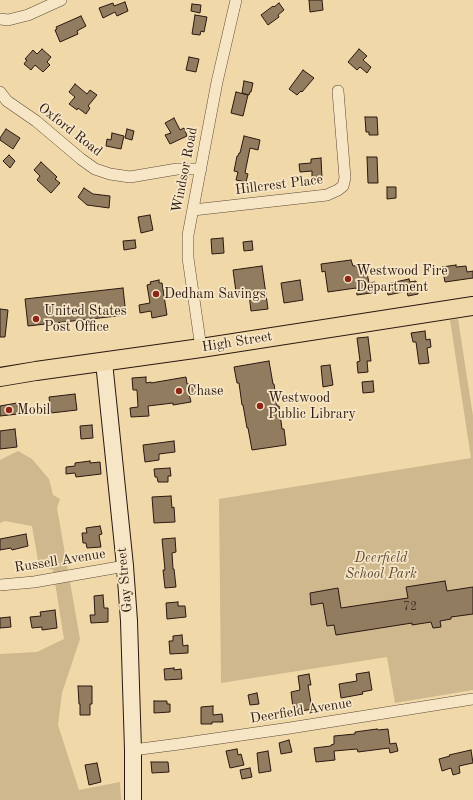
<!DOCTYPE html>
<style>
body{margin:0}
canvas{display:block;background:#f1d8a8}
</style>
<canvas width="473" height="800"></canvas>
<script>
const context = document.querySelector('canvas').getContext('2d');
context.lineJoin = 'round';
function fillPath(path, color) {
  context.fillStyle = color;
  context.fill(path, 'evenodd');
}
function shape(rows) {
  const path = new Path2D();
  for (const r of rows) {
    path.moveTo(r[0], r[1]);
    for (let i = 2; i < r.length; i += 2) path.lineTo(r[i], r[i + 1]);
  }
  return path;
}
function strokePath(path, color, width, dash) {
  context.strokeStyle = color;
  context.lineWidth = width;
  context.lineCap = dash ? 'butt' : 'round';
  context.setLineDash(dash || []);
  context.stroke(path);
}
function label(font, color, halo, rows, align = 'center') {
  context.font = font + ' "Old Standard TT",serif';
  context.lineWidth = 3.5;
  context.setLineDash([]);
  context.textBaseline = 'middle';
  context.strokeStyle = halo;
  context.fillStyle = color;
  for (const [text, x, y, turn = 0] of rows) {
    context.save();
    context.translate(x, y);
    context.rotate((+turn || 0) * Math.PI / 180);
    context.textAlign = isNaN(turn) ? turn : align;
    if (halo) context.strokeText(text, 0, 0);
    context.fillText(text, 0, 0);
    context.restore();
  }
}
const green = shape([
 [458,319,473,416,473,690,395,703,387,657,221,683,219,499,471,458,450,320],
 [18,451,32,459,49,479,53,495,60,499,57,508,80,639,62,693,58,725,79,790,120,782,121,800,0,800,0,654,37,652,64,639,53,570,39,566,32,526,5,521,0,523,0,460]
]);
const building = shape([
 [309,0,322,0,323,10,310,12,309,0],
 [125,2,128,11,117,16,115,12,103,18,99,8,113,3,114,6,125,2],
 [279,3,284,10,278,15,279,17,268,25,261,15,273,6,274,7,279,3],
 [192,4,201,5,200,13,191,11,192,4],
 [195,15,207,17,204,32,201,31,200,35,192,34,195,15],
 [81,16,86,26,77,31,78,34,60,42,55,30,57,29,56,27,81,16],
 [42,49,51,57,47,62,50,65,43,72,35,65,31,70,24,64,27,60,25,59,33,50,37,54,42,49],
 [359,49,367,56,363,60,371,67,367,73,360,67,357,70,348,62,359,49],
 [189,57,199,59,196,72,186,70,189,57],
 [303,70,314,78,302,92,301,91,297,95,289,89,303,70],
 [244,81,253,83,251,92,250,92,249,95,242,93,244,81],
 [75,84,87,94,90,90,97,95,88,106,90,108,86,114,78,108,77,110,69,104,75,97,69,92,75,84],
 [236,92,248,95,243,116,231,113,236,92],
 [365,117,377,117,378,135,369,135,369,132,366,132,365,117],
 [174,118,180,130,184,128,187,136,170,144,165,135,171,133,165,123,174,118],
 [6,129,20,138,13,149,0,140,0,138,6,129],
 [127,129,134,131,132,140,125,138,127,129],
 [112,133,124,136,121,149,106,146,107,139,111,140,112,133],
 [244,136,260,140,258,150,250,148,245,173,248,174,246,182,236,180,238,172,234,171,237,156,238,156,239,153,240,153,244,136],
 [9,155,15,161,10,168,3,161,9,155],
 [367,157,377,157,378,183,368,183,367,157],
 [321,158,322,178,312,178,312,171,300,172,299,164,311,163,311,159,321,158],
 [41,162,57,177,55,179,60,183,51,193,37,180,40,176,34,170,41,162],
 [387,187,396,187,396,198,387,199,387,187],
 [84,188,93,194,110,196,109,208,87,205,78,197,84,188],
 [150,215,153,230,141,233,138,217,150,215],
 [223,238,224,253,212,254,211,239,223,238],
 [135,240,136,248,124,250,123,241,135,240],
 [252,241,253,250,244,251,243,242,252,241],
 [351,260,353,266,359,265,361,274,367,273,369,283,375,282,377,292,357,295,356,288,328,292,325,271,322,272,321,264,351,260],
 [456,265,456,267,466,266,467,272,473,271,473,278,445,282,442,267,456,265],
 [262,266,268,309,251,311,249,294,240,295,240,291,236,292,233,270,262,266],
 [409,279,410,282,416,281,418,294,408,296,407,291,388,295,386,284,409,279],
 [159,280,159,283,162,283,167,315,152,318,151,311,140,313,139,305,150,303,147,285,151,284,150,282,159,280],
 [300,280,303,300,284,303,281,283,300,280],
 [123,288,126,315,28,326,25,299,123,288],
 [0,309,8,310,5,337,0,337,0,309],
 [425,331,426,340,430,339,431,347,427,348,429,363,419,364,416,342,413,342,411,333,425,331],
 [368,337,371,361,367,361,368,372,358,373,357,362,360,361,357,338,368,337],
 [269,361,273,384,274,384,277,406,279,406,282,429,284,429,286,445,252,450,248,428,247,428,243,405,242,405,239,383,237,383,234,367,269,361],
 [330,365,333,385,323,387,321,366,330,365],
 [146,377,146,383,151,382,151,383,186,377,187,384,193,383,194,393,189,394,191,402,173,405,173,403,148,406,149,416,131,417,130,408,138,407,137,390,133,390,132,378,146,377],
 [373,381,374,392,363,393,362,382,373,381],
 [75,394,77,410,51,413,49,397,75,394],
 [17,403,18,414,0,416,0,406,17,403],
 [92,425,93,438,81,439,80,426,92,425],
 [15,429,17,447,0,449,0,431,15,429],
 [174,441,175,452,159,454,159,460,145,462,143,445,174,441],
 [90,461,90,463,100,462,101,474,76,477,75,473,66,474,66,467,75,466,75,463,90,461],
 [170,468,171,476,168,476,168,482,158,482,157,477,155,477,154,469,170,468],
 [171,496,172,508,174,507,175,522,154,523,152,497,171,496],
 [100,526,102,534,99,535,101,547,87,548,86,543,83,543,82,533,87,533,86,528,100,526],
 [26,534,28,546,12,550,11,548,0,550,0,539,26,534],
 [175,538,176,552,172,553,173,569,174,569,176,587,165,588,163,570,165,570,162,539,175,538],
 [445,581,447,591,473,587,473,614,451,617,451,619,440,621,441,627,433,628,431,622,412,625,412,623,336,635,334,625,327,626,323,603,311,605,310,593,338,588,341,608,408,598,406,587,445,581],
 [103,595,104,608,108,608,108,622,91,623,90,615,95,615,94,596,103,595],
 [178,602,178,606,185,606,186,617,167,619,166,603,178,602],
 [55,610,57,628,42,630,42,627,32,628,30,617,41,616,40,612,55,610],
 [10,617,11,627,0,628,0,618,10,617],
 [182,635,183,646,188,645,188,653,170,654,169,641,173,641,173,636,182,635],
 [174,668,174,670,181,669,182,679,165,680,164,669,174,668],
 [369,672,372,690,362,692,363,694,341,698,339,684,357,681,356,674,369,672],
 [309,674,311,685,308,685,312,709,302,711,302,707,293,708,291,692,300,690,298,676,309,674],
 [78,686,92,686,92,704,90,704,90,715,80,715,80,704,79,704,78,686],
 [257,693,259,704,250,705,248,695,257,693],
 [154,701,167,701,167,704,170,704,170,712,154,713,154,701],
 [213,706,213,715,222,714,223,722,212,722,212,724,201,724,201,707,213,706],
 [377,729,378,730,388,729,390,744,396,743,398,751,390,753,389,748,358,752,357,749,334,751,335,760,316,762,314,748,331,746,331,745,334,744,334,736,355,734,355,732,377,729],
 [289,740,292,752,281,754,279,743,289,740],
 [237,749,238,755,241,754,244,765,230,768,226,751,237,749],
 [471,750,473,763,459,766,460,773,453,775,451,768,442,771,439,759,450,756,449,755,471,750],
 [268,751,271,771,259,773,257,753,268,751],
 [151,762,168,762,169,772,152,773,151,762],
 [97,763,101,782,89,785,85,765,97,763],
 [250,768,252,777,242,779,240,770,250,768]
]);
const street = shape([
 [0,19,8,20,28,15,61,0],
 [0,92,7,101,36,121,81,159,95,169,110,174,130,177,177,169,201,169],
 [193,210,327,195,338,190,343,186,345,178,338,91],
 [201,348,188,258,188,235,217,82,236,0],
 [0,585,34,582,125,566],
 [133,750,179,744,290,728,473,699]
]);
const secondary = shape([
 [104,362,125,566,129,621,133,750,133,800]
]);
const primary = shape([
 [0,377,36,371,201,348,473,306]
]);
const markers = [
 [348,279,4,"#8f2418"],
 [156,294,4,"#8f2418"],
 [36,319,4,"#8f2418"],
 [179,391,4,"#8f2418"],
 [260,406,4,"#8f2418"],
 [9,410,4,"#8f2418"]
];
const numberNames = [
 ["72",410,607]
];
const streetNames = [
 ["Oxford Road",70,130,38],
 ["Windsor Road",185,170,-79],
 ["Hillcrest Place",279,185,-7],
 ["High Street",237,342,-9],
 ["Russell Avenue",60,561,-9],
 ["Gay Street",125,580,-95],
 ["Deerfield Avenue",301,711,-9]
];
const poiNames = [
 ["Westwood Fire",356,271],
 ["Department",356,287],
 ["Dedham Savings",164,294],
 ["United States",44,311],
 ["Post Office",44,327],
 ["Chase",187,391],
 ["Westwood",268,398],
 ["Public Library",268,414],
 ["Mobil",17,410]
];
const parkNames = [
 ["Deerfield",381,558],
 ["School Park",381,574]
];
fillPath(green, '#cfb78e');
fillPath(building, '#927c60');
strokePath(building, '#2b1811', 1);
strokePath(street, '#5c4837', 12);
strokePath(secondary, '#2b1811', 18);
strokePath(primary, '#2b1811', 20);
strokePath(street, '#f6e6c6', 11);
strokePath(secondary, '#f6e6c6', 16);
strokePath(primary, '#f1d8a8', 18);
for (const [x, y, r, color] of markers) {
  const dot = new Path2D();
  dot.arc(x, y, r, 0, 2 * Math.PI);
  context.fillStyle = color;
  context.fill(dot);
  strokePath(dot, '#f6e6c6', 1.5);
}
label('12px', '#453125', null, numberNames);
label('14px', '#2b1811', '#f6e6c6', streetNames);
label('14px', '#2b1811', '#f6e6c6', poiNames, 'left');
label('italic 14px', '#5c4836', '#f6e6c6', parkNames);
</script>
